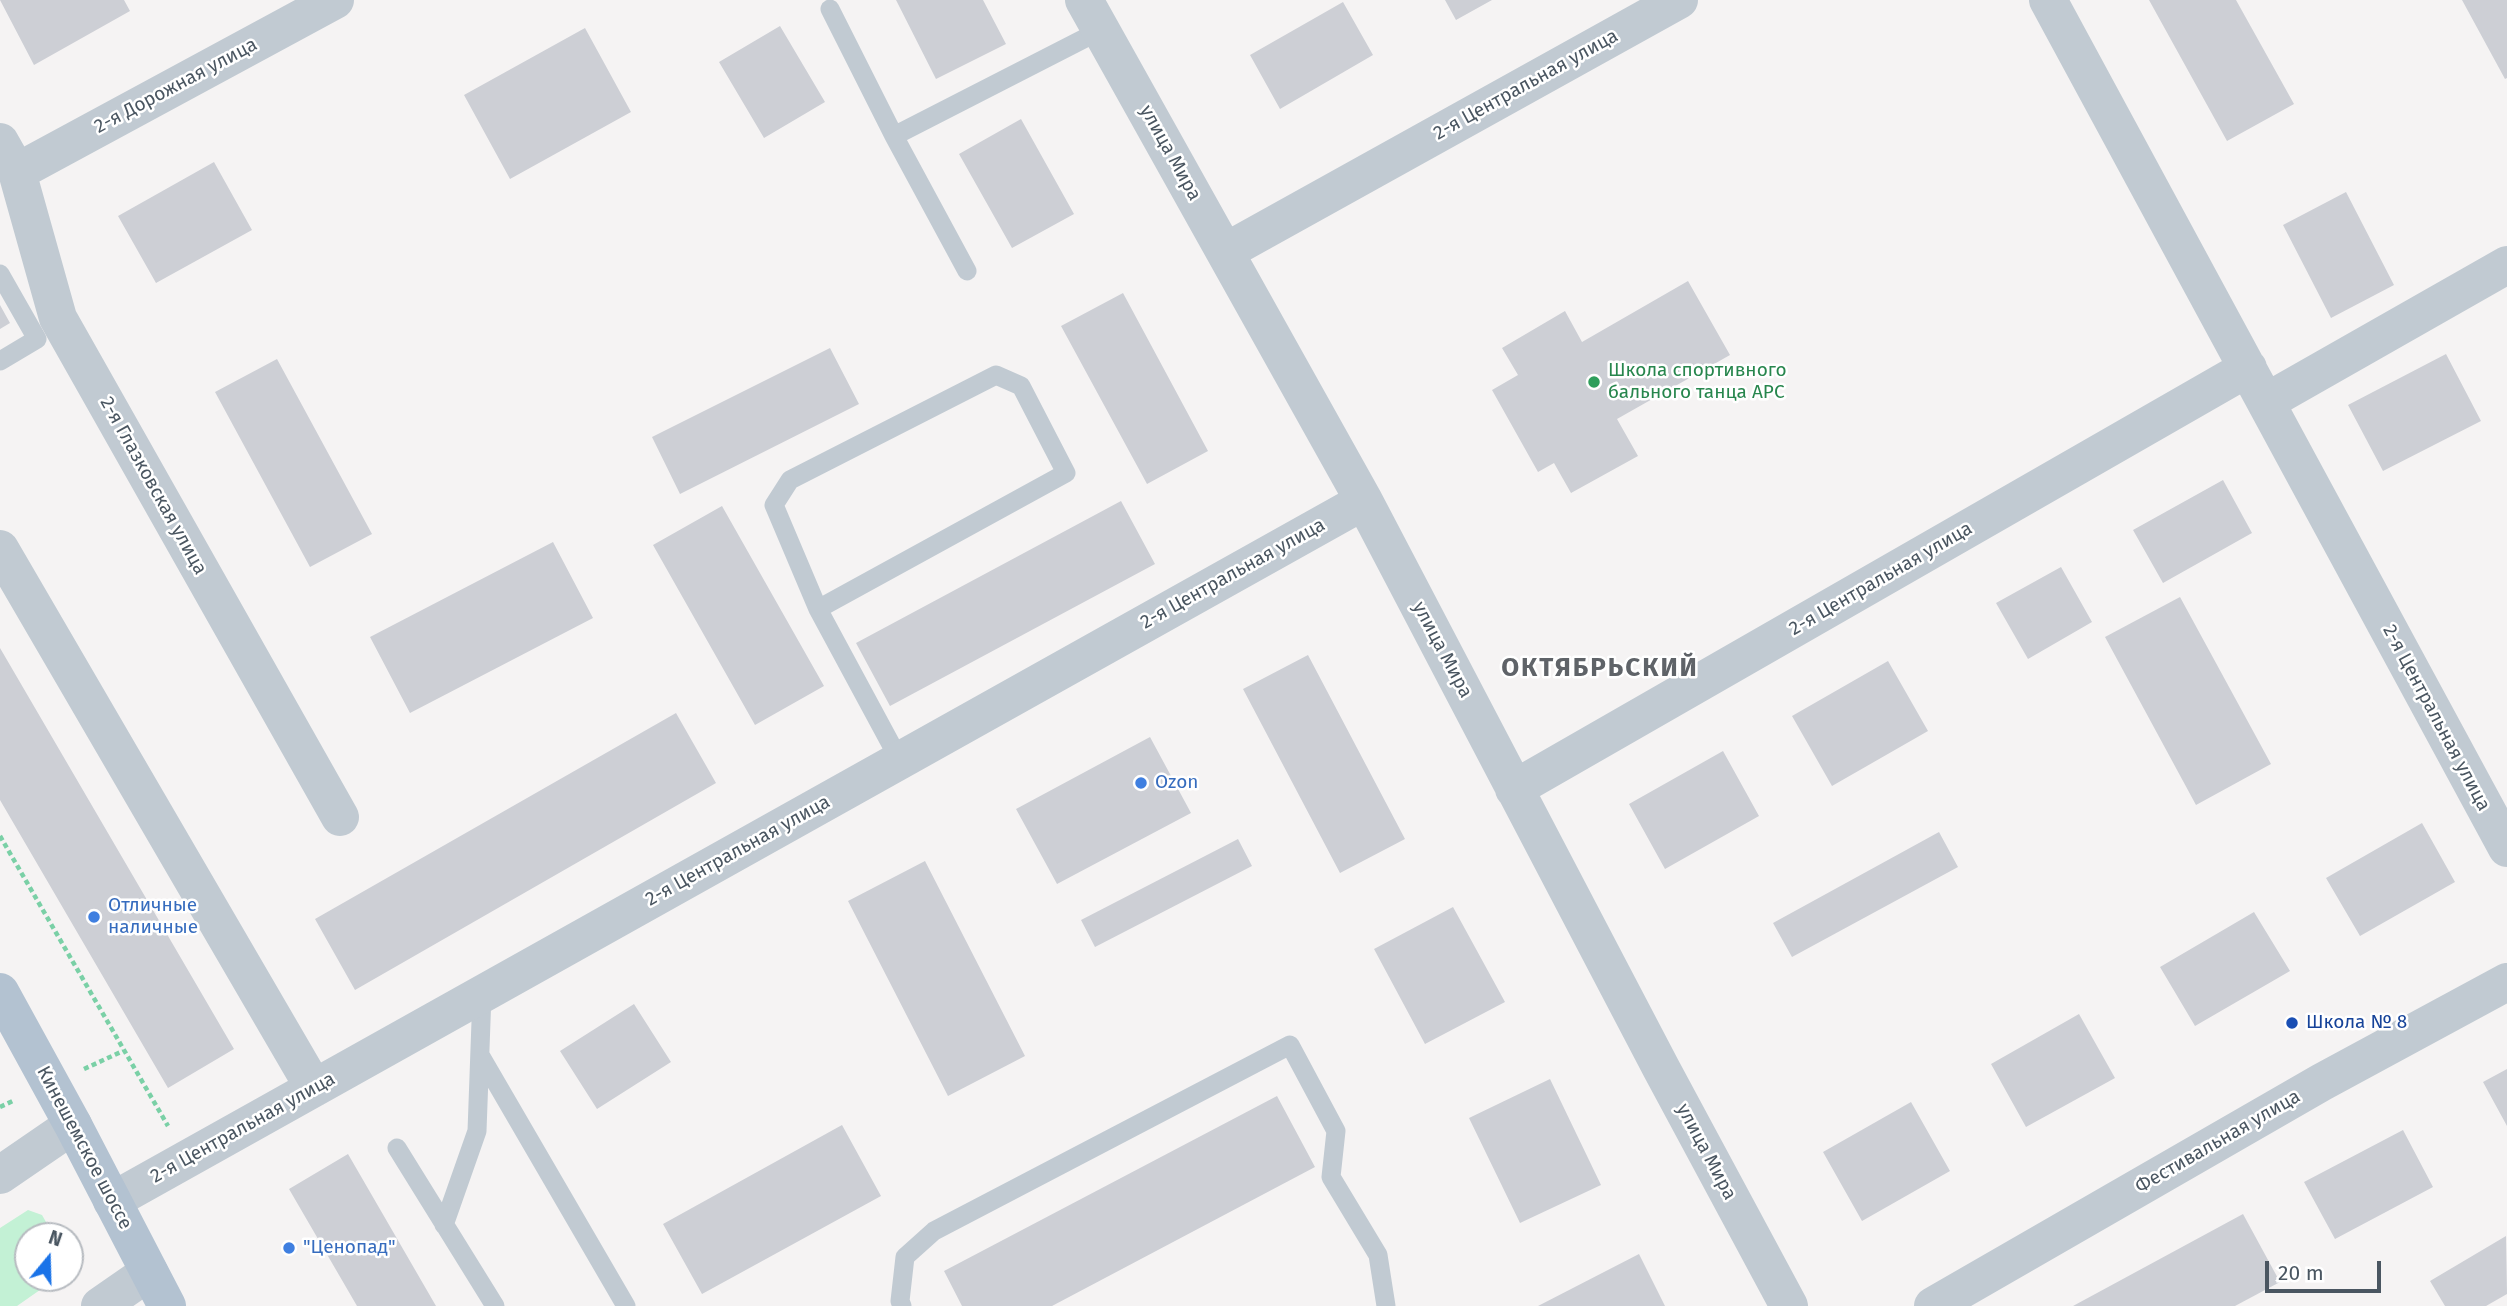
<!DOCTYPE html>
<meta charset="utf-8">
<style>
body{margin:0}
#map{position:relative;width:2507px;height:1306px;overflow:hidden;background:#f5f3f3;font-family:"Fira Sans",sans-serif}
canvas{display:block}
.north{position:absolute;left:14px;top:1222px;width:70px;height:70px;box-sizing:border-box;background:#fff;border:2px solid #b7bbc0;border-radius:50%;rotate:19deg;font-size:19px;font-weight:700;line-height:28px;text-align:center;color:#4a5661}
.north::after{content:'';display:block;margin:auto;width:24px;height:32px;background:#1a73e8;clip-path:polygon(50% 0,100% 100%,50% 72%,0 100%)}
.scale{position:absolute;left:2265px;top:1261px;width:116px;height:32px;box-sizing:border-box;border:4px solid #4a5661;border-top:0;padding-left:9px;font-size:21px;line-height:24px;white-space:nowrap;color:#4a5661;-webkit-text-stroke:5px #fff;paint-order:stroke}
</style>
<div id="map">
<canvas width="2507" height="1306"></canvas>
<div class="north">N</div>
<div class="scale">20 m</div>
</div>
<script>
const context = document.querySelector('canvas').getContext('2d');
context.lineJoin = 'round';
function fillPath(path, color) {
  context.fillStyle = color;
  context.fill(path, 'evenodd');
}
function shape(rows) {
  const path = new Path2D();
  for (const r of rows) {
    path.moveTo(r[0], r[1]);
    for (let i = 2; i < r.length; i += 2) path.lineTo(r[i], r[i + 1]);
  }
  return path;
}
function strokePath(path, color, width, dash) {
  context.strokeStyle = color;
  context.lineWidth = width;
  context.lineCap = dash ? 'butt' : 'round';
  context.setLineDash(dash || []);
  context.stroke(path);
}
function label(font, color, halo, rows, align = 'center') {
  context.font = font + ' "Fira Sans",sans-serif';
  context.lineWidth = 5;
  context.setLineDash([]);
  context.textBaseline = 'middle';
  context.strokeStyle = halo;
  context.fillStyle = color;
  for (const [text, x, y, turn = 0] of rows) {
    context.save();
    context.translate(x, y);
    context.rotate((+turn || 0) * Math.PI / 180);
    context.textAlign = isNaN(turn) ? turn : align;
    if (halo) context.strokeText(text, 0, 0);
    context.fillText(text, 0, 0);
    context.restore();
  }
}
const green = shape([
 [28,1210,42,1215,54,1236,28,1236,28,1278,57,1278,17,1306,0,1306,0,1228]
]);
const building = shape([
 [0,0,124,0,130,11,34,65],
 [896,0,983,0,1006,44,936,79],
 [1445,0,1492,0,1456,20],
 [2149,0,2236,0,2294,104,2227,141],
 [2462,0,2507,0,2507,78,2505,79],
 [1343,2,1373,55,1280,109,1250,55],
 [780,26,825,102,764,138,719,62],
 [585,28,631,112,510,179,464,95],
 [1021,119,1074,214,1012,248,959,154],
 [214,162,252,230,156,283,118,216],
 [2346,192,2394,285,2331,318,2283,225],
 [1688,281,1730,355,1617,419,1638,456,1571,493,1554,463,1538,472,1492,390,1518,375,1502,348,1565,311,1582,342],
 [1123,293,1208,451,1147,484,1061,326],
 [0,305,10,323,0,329],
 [830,348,859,404,680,494,652,437],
 [2446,354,2481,421,2383,471,2348,405],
 [277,359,372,534,310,567,215,392],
 [2223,480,2252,533,2163,583,2133,530],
 [1121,501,1155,564,890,706,856,643],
 [722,506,824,686,755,725,653,545],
 [553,542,593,618,410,713,370,637],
 [2061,567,2092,622,2028,659,1996,603],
 [2180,597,2271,764,2196,805,2105,637],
 [0,648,234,1049,168,1088,0,800],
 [1308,655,1405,839,1340,873,1243,689],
 [1888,661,1928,731,1832,786,1792,716],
 [676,713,716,783,355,990,315,919],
 [1150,737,1191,813,1057,884,1016,809],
 [1723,751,1759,816,1665,869,1629,804],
 [2422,823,2455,882,2360,936,2326,878],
 [1939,832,1958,867,1792,957,1773,923],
 [1238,839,1252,866,1095,947,1081,920],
 [925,861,1025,1056,948,1096,848,901],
 [1453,907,1505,1002,1425,1044,1374,949],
 [2254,912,2290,971,2195,1026,2160,967],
 [634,1004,671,1062,597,1109,560,1051],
 [2079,1014,2115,1078,2026,1127,1991,1064],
 [2507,1069,2507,1126,2483,1082],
 [1550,1079,1601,1185,1520,1223,1469,1118],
 [1277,1096,1315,1167,1052,1306,962,1306,944,1271],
 [1911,1102,1950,1171,1862,1221,1823,1152],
 [842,1125,881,1196,702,1294,663,1224],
 [2403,1130,2433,1187,2335,1239,2304,1182],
 [348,1154,436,1306,357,1306,289,1189],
 [2243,1214,2280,1282,2235,1306,2073,1306],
 [2506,1236,2507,1294,2486,1306,2445,1306,2430,1281],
 [1639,1254,1665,1306,1538,1306]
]);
const path = shape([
 [0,836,168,1126],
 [84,1069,123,1051],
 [0,1107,15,1100]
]);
const service = shape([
 [830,9,894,136,1101,30],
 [894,136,967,271],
 [0,274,37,339,0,361],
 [818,609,1066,473,1021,386,996,375,790,480,774,505,818,609,900,761],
 [480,1055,626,1306],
 [397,1148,495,1306],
 [444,1225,477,1131,482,994],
 [902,1306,900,1301,905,1257,934,1231,1290,1045,1336,1131,1331,1177,1378,1255,1386,1306]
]);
const minor = shape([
 [1084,0,1364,501,1661,1068,1789,1306],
 [2048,0,2507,848],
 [0,142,17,172,58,318,340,817],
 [17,172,335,0],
 [1225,252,1679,0],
 [2266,402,2507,265],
 [0,549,314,1088],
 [1514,789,2248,368],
 [112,1201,1364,501],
 [1933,1306,2322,1082,2507,982]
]);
const tertiary = shape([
 [0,1175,73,1125],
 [100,1306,149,1272]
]);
const primary = shape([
 [0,992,73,1125,167,1306]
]);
const markers = [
 [1594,382,7,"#2e9e5b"],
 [1141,783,7,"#3f7fe0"],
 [94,917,7,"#3f7fe0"],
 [2292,1023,7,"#1a4fb4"],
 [289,1248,7,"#3f7fe0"]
];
const streetNames = [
 ["2-я Центральная улица",1526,85,-29],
 ["2-я Дорожная улица",176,86,-28],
 ["улица Мира",1170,153,61],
 ["2-я Глазковская улица",153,486,61],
 ["2-я Центральная улица",1233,574,-29],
 ["2-я Центральная улица",1881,579,-30],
 ["улица Мира",1442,650,62],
 ["2-я Центральная улица",2436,718,62],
 ["2-я Центральная улица",738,851,-29],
 ["2-я Центральная улица",243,1128,-29],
 ["Фестивальная улица",2218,1142,-30],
 ["Кинешемское шоссе",84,1148,62],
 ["улица Мира",1706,1152,62]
];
const leisureNames = [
 ["Школа спортивного",1608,371],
 ["бального танца АРС",1608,393]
];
const shopNames = [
 ["Ozon",1155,783],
 ["Отличные",108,906],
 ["наличные",108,928],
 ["\"Ценопад\"",303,1248]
];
const transitNames = [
 ["Школа № 8",2306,1023]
];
const districtNames = [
 ["ОКТЯБРЬСКИЙ",1600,669]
];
fillPath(green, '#c3f1d5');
fillPath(building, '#cdcfd5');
strokePath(path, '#7ad0a6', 4.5, [5, 3.5]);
strokePath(service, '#c1cad2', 19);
strokePath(minor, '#c1cad2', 38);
strokePath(tertiary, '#c1cad2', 38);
strokePath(primary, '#b3c2d1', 38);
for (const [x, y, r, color] of markers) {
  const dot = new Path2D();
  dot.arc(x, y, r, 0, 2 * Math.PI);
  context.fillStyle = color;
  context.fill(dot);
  strokePath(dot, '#fff', 2.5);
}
label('19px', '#4a5661', '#fff', streetNames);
label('19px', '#27864d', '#fff', leisureNames, 'left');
label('19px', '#366cbe', '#fff', shopNames, 'left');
label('19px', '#164399', '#fff', transitNames, 'left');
context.letterSpacing = '2px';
label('bold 26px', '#5f6368', '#fff', districtNames);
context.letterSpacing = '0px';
</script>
